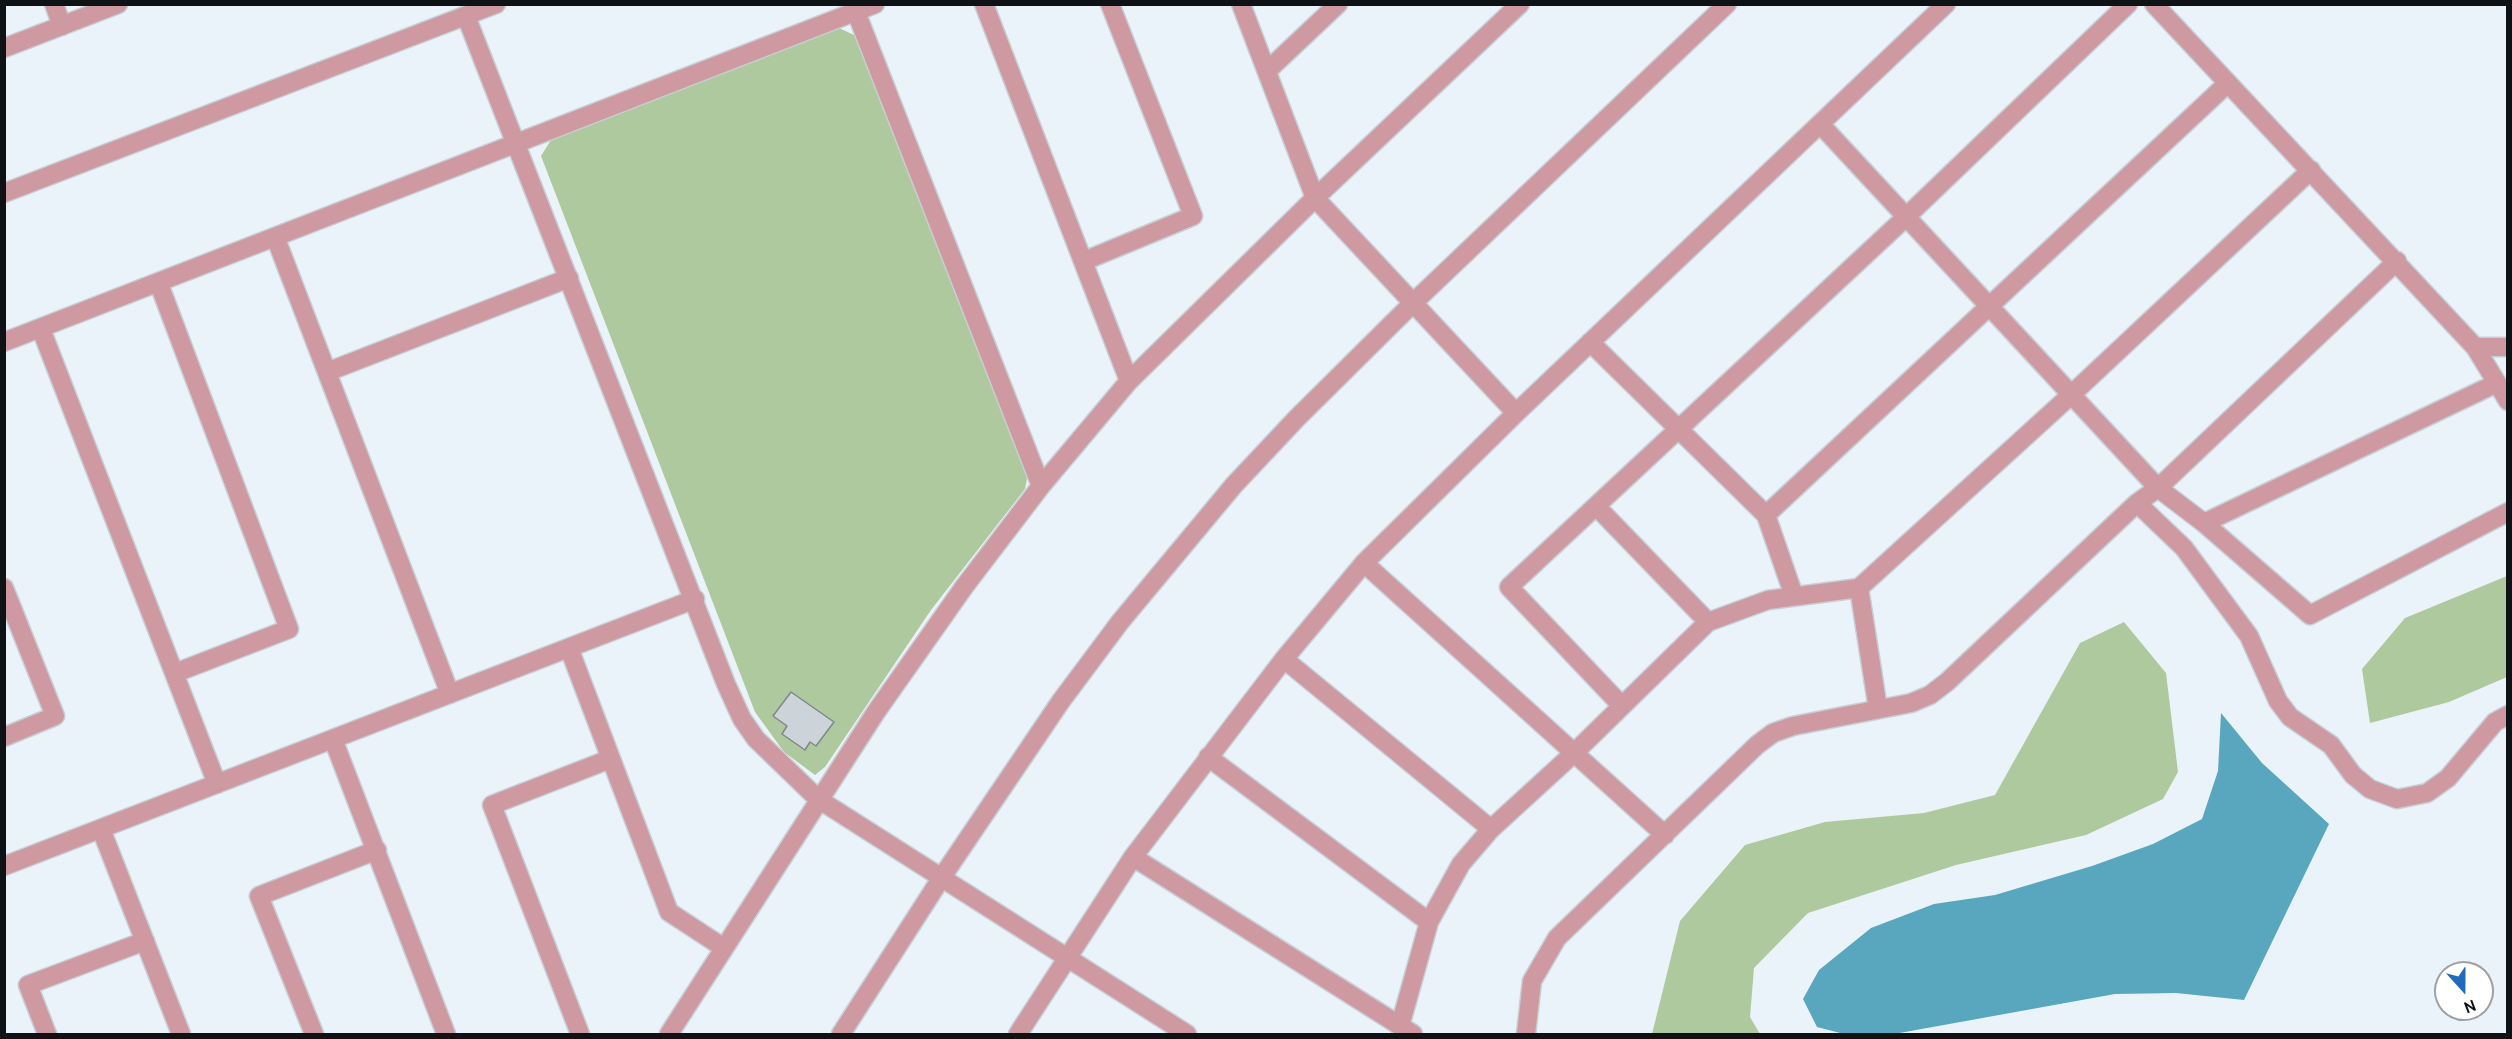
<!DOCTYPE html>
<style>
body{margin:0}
#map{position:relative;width:2512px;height:1039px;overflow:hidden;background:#eaf3f9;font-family:Cabin,sans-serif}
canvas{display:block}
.frame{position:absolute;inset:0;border:6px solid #0f1214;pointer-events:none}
.north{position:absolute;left:2434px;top:961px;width:60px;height:60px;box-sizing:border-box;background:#fff;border:2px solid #9fa0a1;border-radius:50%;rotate:159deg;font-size:16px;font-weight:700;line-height:24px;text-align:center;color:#0f1214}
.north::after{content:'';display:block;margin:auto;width:21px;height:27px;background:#216bbb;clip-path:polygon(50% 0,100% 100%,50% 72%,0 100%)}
</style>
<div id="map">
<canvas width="2512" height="1039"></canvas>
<div class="frame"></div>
<div class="north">N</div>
</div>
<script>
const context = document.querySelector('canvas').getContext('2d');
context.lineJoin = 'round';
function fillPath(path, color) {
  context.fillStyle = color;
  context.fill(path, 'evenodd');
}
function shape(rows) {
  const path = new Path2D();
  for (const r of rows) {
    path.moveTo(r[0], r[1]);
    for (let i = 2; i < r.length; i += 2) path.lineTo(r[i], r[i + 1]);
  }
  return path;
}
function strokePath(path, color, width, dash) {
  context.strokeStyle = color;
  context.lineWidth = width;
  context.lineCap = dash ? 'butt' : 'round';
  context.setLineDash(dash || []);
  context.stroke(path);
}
const green = shape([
 [839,28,856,36,1028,473,1025,489,931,610,825,767,815,775,784,752,755,712,541,156,551,140],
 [2507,576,2507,677,2449,702,2370,723,2362,669,2405,618],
 [2124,622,2166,673,2178,772,2163,799,2086,835,1956,865,1808,913,1754,968,1750,1017,1760,1034,1652,1034,1680,921,1745,845,1825,822,1924,813,1995,795,2080,643]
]);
const water = shape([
 [2221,713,2262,763,2329,824,2244,1000,2176,993,2115,994,1894,1034,1844,1034,1817,1027,1803,999,1819,970,1871,928,1934,904,1995,895,2092,866,2153,844,2202,819,2218,771]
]);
const building = shape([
 [791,692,834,722,816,746,810,742,805,750,782,734,787,726,773,716,791,692]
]);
const minor = shape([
 [54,4,62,26],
 [984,4,1129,381],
 [1241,4,1315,198,1516,413],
 [2154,4,2475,347,2508,401],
 [856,12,1041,486],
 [4,48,118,4],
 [1267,71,1338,4],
 [1821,125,2158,488,2204,523,2310,615,2508,512],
 [276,239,450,694],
 [1084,261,1193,216,1110,4],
 [159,284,289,629,175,673],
 [41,329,217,784],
 [4,342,875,4],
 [1590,342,1766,515,1794,596],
 [2475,347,2508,347],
 [327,372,569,278],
 [2137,503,2184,548,2249,636,2278,701,2290,717,2331,745,2353,775,2370,789,2397,799,2427,793,2448,778,2495,722,2508,715],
 [1596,506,1708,622],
 [1766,515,2228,83],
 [2204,523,2497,383],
 [1364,563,1665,835],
 [4,588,55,716,4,737],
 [1859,588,1878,709],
 [569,648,669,912,724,948],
 [1284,659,1491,829],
 [1622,706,1509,587,1906,217,2128,4],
 [333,739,446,1034],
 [1208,757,1429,922],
 [101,829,181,1034],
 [1133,857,1413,1034],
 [4,866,695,599],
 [1400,1026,1429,922,1461,864,1491,829,1573,754,1708,622,1768,600,1859,588,2072,394,2311,170],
 [47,1034,28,985,145,941],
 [314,1034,259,896,377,850],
 [580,1034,492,805,610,759],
 [669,1034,876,712,964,587,1041,486,1129,381,1315,198,1520,4],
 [1018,1034,1133,857,1284,659,1364,563,1516,413,1946,4],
 [1526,1034,1532,981,1557,938,1757,745,1773,733,1793,726,1911,703,1930,695,1947,682,2137,503,2158,488,2397,261]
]);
const tertiary = shape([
 [466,16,726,684,742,719,756,739,818,799,1187,1034],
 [4,193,496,4],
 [841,1034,942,877,1061,701,1120,622,1234,485,1297,418,1413,303,1727,4]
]);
fillPath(green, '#afc99e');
fillPath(water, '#59a7be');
fillPath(building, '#ccd4da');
strokePath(building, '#80878d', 1.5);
strokePath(minor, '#c7cfd4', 21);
strokePath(tertiary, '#c7cfd4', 21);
strokePath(minor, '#ce99a1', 18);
strokePath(tertiary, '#ce99a1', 18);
</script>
